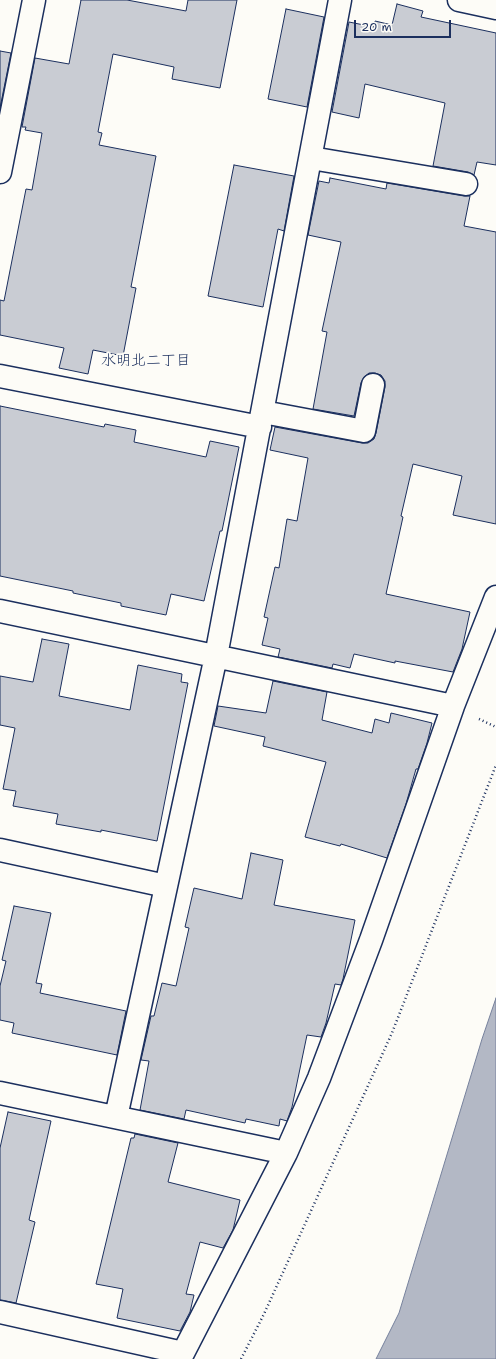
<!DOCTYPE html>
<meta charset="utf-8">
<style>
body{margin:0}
#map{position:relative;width:496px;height:1359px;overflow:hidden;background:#fdfcf7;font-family:"Shantell Sans",sans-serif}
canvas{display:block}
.scale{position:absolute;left:354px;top:20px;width:97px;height:18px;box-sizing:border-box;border:2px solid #1b2f5e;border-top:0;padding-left:5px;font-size:12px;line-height:14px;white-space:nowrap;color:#1b2f5e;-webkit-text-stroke:3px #fdfcf7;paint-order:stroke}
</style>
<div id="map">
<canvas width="496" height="1359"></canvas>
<div class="scale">20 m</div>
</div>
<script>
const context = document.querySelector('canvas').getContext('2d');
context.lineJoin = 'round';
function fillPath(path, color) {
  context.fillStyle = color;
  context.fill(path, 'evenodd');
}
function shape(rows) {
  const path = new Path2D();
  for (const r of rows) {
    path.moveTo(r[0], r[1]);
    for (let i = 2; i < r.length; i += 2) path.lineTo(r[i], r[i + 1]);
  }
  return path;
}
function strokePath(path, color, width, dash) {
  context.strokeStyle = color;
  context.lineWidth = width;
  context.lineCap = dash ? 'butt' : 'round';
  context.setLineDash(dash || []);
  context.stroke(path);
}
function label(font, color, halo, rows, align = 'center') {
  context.font = font + ' "Shantell Sans","Klee One",sans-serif';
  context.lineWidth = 3.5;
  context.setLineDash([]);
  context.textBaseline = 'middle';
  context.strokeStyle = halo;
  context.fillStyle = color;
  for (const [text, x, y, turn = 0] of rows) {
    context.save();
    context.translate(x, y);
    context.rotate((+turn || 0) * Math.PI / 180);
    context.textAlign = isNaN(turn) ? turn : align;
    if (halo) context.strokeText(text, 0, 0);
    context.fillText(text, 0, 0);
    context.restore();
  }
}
const water = shape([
 [496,998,496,1359,376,1359,399,1313,482,1039,496,998]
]);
const building = shape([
 [81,0,127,0,186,11,188,0,237,0,220,88,172,79,174,67,113,54,98,132,102,133,99,145,156,156,131,287,136,288,123,356,93,350,88,374,59,368,64,348,0,335,0,300,4,301,26,189,32,190,42,133,25,130,26,127,22,127,35,58,69,64,81,0],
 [397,4,423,11,421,17,496,33,496,165,477,162,474,175,468,172,433,166,445,103,365,84,359,118,332,112,349,22,374,27,375,21,392,25,397,4],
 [286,9,324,17,307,107,268,99,286,9],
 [0,51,11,53,0,108,0,51],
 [234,165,294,176,284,231,278,229,263,307,208,296,234,165],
 [330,178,386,189,387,183,464,196,470,196,464,226,496,232,496,524,453,515,462,476,413,464,401,516,403,517,386,594,470,612,462,649,453,672,395,661,395,663,354,654,350,668,333,664,332,668,278,657,280,649,262,645,268,618,264,617,275,567,279,568,287,519,297,521,308,458,270,450,275,427,362,443,368,443,374,439,376,433,385,387,385,381,381,375,375,373,369,373,364,377,361,383,354,416,313,409,327,332,322,331,341,242,308,235,319,181,329,183,330,178],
 [0,406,104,427,105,424,136,430,134,442,206,457,210,441,239,447,222,531,220,531,204,601,171,594,166,615,121,606,121,603,73,593,73,591,0,576,0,406],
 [42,639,69,644,59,696,130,710,138,665,182,674,181,682,188,683,157,841,101,830,101,832,56,824,58,814,13,806,16,791,3,789,15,728,0,725,0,676,33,682,42,639],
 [273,681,327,692,322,720,372,733,375,719,389,723,391,713,432,723,427,743,418,769,416,769,406,804,387,858,341,844,340,846,305,837,326,762,263,746,265,737,214,726,218,706,266,713,273,681],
 [251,853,283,860,274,905,355,920,343,979,341,985,335,984,326,1023,321,1037,307,1035,292,1107,287,1121,280,1119,279,1126,246,1119,245,1123,186,1110,184,1119,140,1110,149,1061,141,1060,151,1016,154,1016,162,983,176,986,189,928,185,927,194,888,242,899,251,853],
 [14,906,51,913,36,983,42,984,40,993,126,1011,117,1055,12,1033,14,1023,0,1020,0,986,6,961,2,960,14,906],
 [8,1112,51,1121,29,1220,35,1222,16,1303,0,1300,0,1148,8,1112],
 [135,1134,178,1143,168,1182,240,1200,233,1230,223,1248,200,1242,186,1294,194,1295,190,1312,180,1331,117,1318,123,1289,96,1284,131,1138,134,1138,135,1134]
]);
const path = shape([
 [479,719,496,727],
 [241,1359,264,1314,392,1033,496,765]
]);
const minor = shape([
 [459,0,496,8],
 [311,158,466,184],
 [0,172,34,0],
 [0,376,260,427],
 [263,412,364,431,373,385],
 [0,611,453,706],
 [0,850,166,886],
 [0,1093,286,1153],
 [116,1117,216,656,340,0],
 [0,1312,183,1353],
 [180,1359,286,1153,319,1078,371,940,453,706,496,597]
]);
const neighbourhoodNames = [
 ["水明北二丁目",146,361]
];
fillPath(water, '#b3b8c5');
strokePath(water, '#76819c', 1);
fillPath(building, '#c9ccd3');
strokePath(building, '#1b2f5e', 1);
strokePath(minor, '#1b2f5e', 25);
strokePath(path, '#1b2f5e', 2.5, [1, 3]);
strokePath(minor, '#fdfcf7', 22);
label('15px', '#1b2f5e', '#fdfcf7', neighbourhoodNames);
</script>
